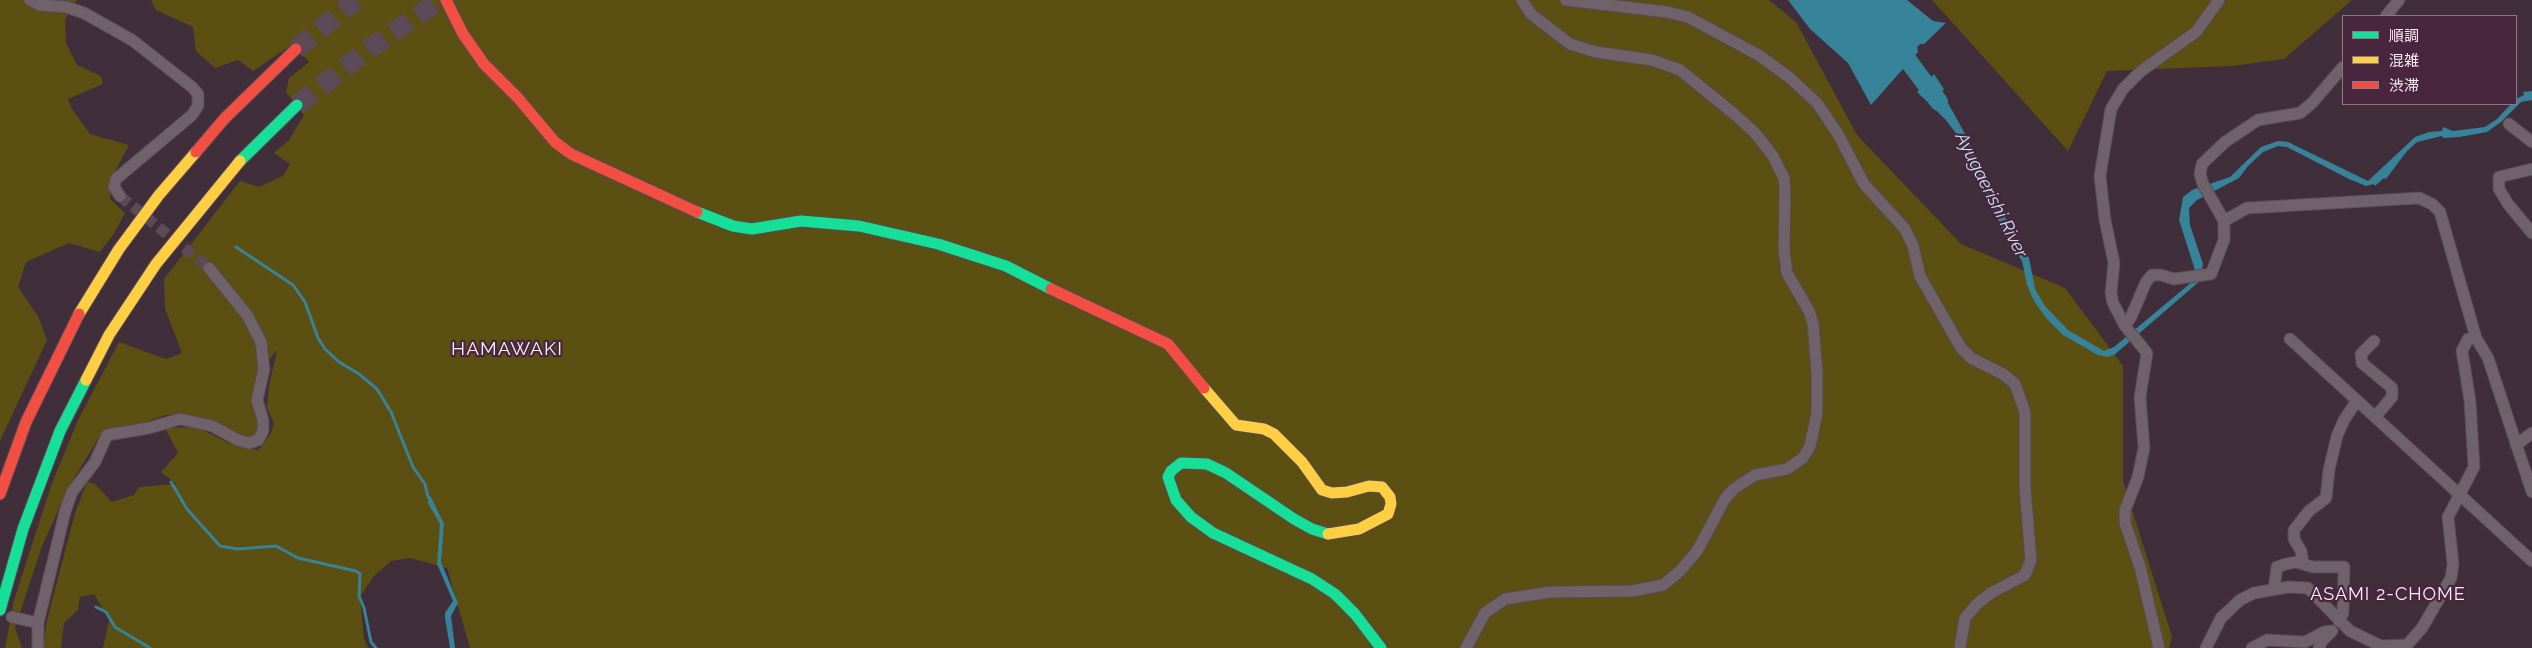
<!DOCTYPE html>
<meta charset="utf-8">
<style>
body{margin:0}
#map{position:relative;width:2532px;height:648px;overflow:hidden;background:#402e3a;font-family:Raleway,"Noto Sans JP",sans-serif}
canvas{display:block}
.legend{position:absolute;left:2342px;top:15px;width:175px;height:90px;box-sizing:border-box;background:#48263d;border:1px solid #917587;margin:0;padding:6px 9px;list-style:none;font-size:15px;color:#feecf7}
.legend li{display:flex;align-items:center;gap:10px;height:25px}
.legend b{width:25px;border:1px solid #917587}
</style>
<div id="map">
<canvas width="2532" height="648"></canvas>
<ul class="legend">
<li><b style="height:6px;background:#16e098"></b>順調</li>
<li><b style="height:6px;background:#ffcf43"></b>混雑</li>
<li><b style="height:6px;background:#f24e42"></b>渋滞</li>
</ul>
</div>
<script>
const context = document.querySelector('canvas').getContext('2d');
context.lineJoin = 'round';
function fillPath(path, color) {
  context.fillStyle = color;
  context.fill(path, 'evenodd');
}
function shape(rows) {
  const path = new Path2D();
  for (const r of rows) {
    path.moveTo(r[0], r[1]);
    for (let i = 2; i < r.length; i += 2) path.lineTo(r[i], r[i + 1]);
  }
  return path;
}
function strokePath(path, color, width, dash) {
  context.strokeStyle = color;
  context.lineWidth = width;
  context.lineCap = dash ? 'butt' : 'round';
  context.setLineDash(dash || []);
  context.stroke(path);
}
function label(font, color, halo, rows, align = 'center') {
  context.font = font + ' Raleway,sans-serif';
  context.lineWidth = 4.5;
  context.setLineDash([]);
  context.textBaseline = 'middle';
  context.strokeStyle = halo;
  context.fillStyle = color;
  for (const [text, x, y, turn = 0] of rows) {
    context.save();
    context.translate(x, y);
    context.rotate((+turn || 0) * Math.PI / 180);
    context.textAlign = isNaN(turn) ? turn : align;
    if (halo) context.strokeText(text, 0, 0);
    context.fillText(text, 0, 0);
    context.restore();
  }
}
const green = shape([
 [0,0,77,0,65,20,66,43,77,65,101,76,103,84,68,99,72,109,90,134,129,145,112,177,110,199,125,213,113,235,100,252,69,243,26,262,18,287,38,316,47,340,0,441],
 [151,0,1769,0,1796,22,1857,135,1961,244,2065,288,2123,366,2123,481,2172,637,2169,648,470,648,447,568,410,558,391,561,373,577,360,597,364,639,368,648,103,648,109,620,94,594,80,597,78,610,64,623,61,648,43,648,47,620,75,513,87,482,95,484,112,502,134,495,139,487,176,484,161,472,178,453,165,428,196,427,229,443,258,450,270,435,274,424,267,407,269,386,277,350,257,375,252,395,257,418,258,430,255,436,249,438,241,436,222,425,187,414,166,415,135,426,103,431,71,483,42,546,15,628,22,648,5,648,14,600,52,483,78,420,119,342,166,359,182,353,165,309,164,279,240,181,259,187,283,176,290,164,274,153,289,140,304,115,286,92,289,78,309,62,293,44,253,71,238,60,215,68,196,51,193,27,156,10],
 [1932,0,2352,0,2284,59,2232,66,2107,71,2068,151]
]);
const water = shape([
 [1788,0,1907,0,1933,21,1946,23,1924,44,1920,44,1917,47,1918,52,1871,105,1848,63,1810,29],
 [1934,74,1944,89,1942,92,1964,132,2013,233,2029,258,2035,289,2045,306,2068,330,2104,351,2114,347,2193,281,2195,270,2179,220,2183,197,2192,190,2230,177,2261,147,2278,141,2288,142,2368,181,2415,137,2429,132,2442,131,2443,127,2453,131,2485,127,2497,119,2511,104,2516,104,2516,99,2524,95,2523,92,2532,91,2532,100,2521,102,2501,122,2487,132,2459,137,2443,138,2442,136,2417,142,2407,151,2386,179,2384,178,2375,186,2374,184,2366,186,2349,179,2287,147,2278,146,2263,152,2248,166,2239,178,2197,200,2189,208,2190,225,2203,264,2200,281,2114,355,2107,357,2098,355,2063,335,2047,319,2034,301,2027,285,2022,261,2006,236,1958,136,1945,119,1917,92],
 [428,494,431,497,444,524,441,562,458,603,451,616,455,648,450,648,445,618,445,613,453,601,437,564,440,524,428,503]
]);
const stream = shape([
 [236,247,293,285,305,302,318,338,325,349,339,362,359,374,377,389,391,412,413,467,425,484,428,497],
 [171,482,187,509,220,546,238,549,276,546,298,558,356,571,360,574,359,596,364,608,371,642,376,648],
 [96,607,106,612,115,627,150,648]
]);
const river = shape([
 [1895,43,1939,102]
]);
const streetTunnel = shape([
 [120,196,209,268]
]);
const highwayTunnel = shape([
 [296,49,356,0],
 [297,105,369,49,440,0]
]);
const street = shape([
 [30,0,40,5,66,7,84,13,132,40,192,87,198,94,198,106,192,115,116,179,114,187,120,196],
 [1566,0,1667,12,1688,17,1760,56,1790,78,1817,103,1838,134,1864,184,1905,229,1913,246,1920,276,1961,348,1971,358,2003,374,2015,384,2025,412,2025,488,2031,560,2025,575,1991,593,1977,604,1965,618,1960,648],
 [2386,16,2399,0],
 [2509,124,2532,142],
 [2532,169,2499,177,2499,189,2508,204,2532,233],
 [2224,221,2247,208,2419,198,2432,204,2440,212,2476,338],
 [2125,326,2113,303,2111,293,2114,263,2105,220,2100,176,2111,109,2123,89,2141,71,2196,32,2219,0],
 [2290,339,2532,561],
 [2374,341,2361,354,2362,363,2392,388,2392,397,2375,417],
 [2516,445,2532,433],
 [2303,563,2301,551,2294,539,2294,530,2309,511,2326,498,2329,470,2337,436,2344,420,2356,402],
 [2274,588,2277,567,2286,564,2296,562,2313,567,2344,567,2343,613,2339,621],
 [12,617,38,623],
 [38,648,38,623,65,512,72,492,95,462,107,435,149,428,180,419,212,426,238,440,249,443,258,440,263,431,263,420,257,400,264,369,261,342,247,315,209,268],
 [1466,648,1485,613,1505,599,1550,592,1632,591,1663,585,1680,571,1697,551,1726,497,1735,488,1755,475,1787,469,1803,458,1810,446,1817,413,1817,372,1813,324,1809,311,1787,273,1784,250,1785,189,1784,178,1773,156,1755,133,1733,113,1680,70,1652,60,1596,52,1570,44,1531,14,1522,0],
 [2159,648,2140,567,2125,523,2125,510,2138,477,2144,448,2140,397,2147,353,2125,326,2131,317,2146,282,2152,275,2161,275,2174,279,2211,274,2224,240,2224,221,2203,184,2200,174,2202,164,2225,142,2258,120,2300,113,2312,103,2343,67],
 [2206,648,2221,618,2240,600,2254,593,2289,587,2308,588,2350,631,2381,646,2407,645,2422,628,2451,578,2453,564,2448,517,2474,467,2470,401,2462,351,2468,339,2476,338,2488,358,2532,492],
 [2252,648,2267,640,2305,642,2324,632,2332,631],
 [2319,648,2322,641,2332,631]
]);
const fast = shape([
 [240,161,297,105],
 [697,212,733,226,752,229,801,221,859,226,938,244,1006,266,1051,289],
 [1328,534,1312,529,1294,519,1226,473,1207,464,1181,463,1171,471,1168,477,1176,500,1191,517,1213,533,1312,579,1335,594,1355,614,1381,648],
 [0,610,23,529,60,431,86,380]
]);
const slow = shape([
 [79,314,119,249,159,195,196,152],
 [86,380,109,335,156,264,240,161],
 [1204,388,1236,425,1264,429,1274,434,1302,462,1322,490,1332,493,1347,492,1369,486,1382,487,1390,497,1391,504,1388,514,1359,529,1328,534]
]);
const jam = shape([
 [446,0,463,34,484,64,518,98,555,142,571,154,697,212],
 [196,152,225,118,296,49],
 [1051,289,1168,344,1204,388],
 [0,494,26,422,79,314]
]);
const waterNames = [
 ["Ayugaerishi River",1991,195,63]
];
const neighbourhoodNames = [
 ["ASAMI 2-CHOME",2388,595]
];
const quarterNames = [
 ["HAMAWAKI",507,349]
];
fillPath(green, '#5b4f11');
fillPath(water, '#36839a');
strokePath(stream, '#36839a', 3);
strokePath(river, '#36839a', 18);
strokePath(streetTunnel, '#5c4a56', 11, [11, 5.5]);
strokePath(highwayTunnel, '#5c4a56', 20, [20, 10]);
strokePath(street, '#594a55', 13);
strokePath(fast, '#594a55', 13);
strokePath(slow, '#594a55', 13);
strokePath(jam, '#594a55', 13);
strokePath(street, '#70626a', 11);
strokePath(fast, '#16e098', 11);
strokePath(slow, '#ffcf43', 11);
strokePath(jam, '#f24e42', 11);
label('italic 18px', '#c7e6f0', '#48263d', waterNames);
context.letterSpacing = '1px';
label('18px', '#feecf7', '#48263d', neighbourhoodNames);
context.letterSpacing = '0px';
context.letterSpacing = '1px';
label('19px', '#feecf7', '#48263d', quarterNames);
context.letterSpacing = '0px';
</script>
